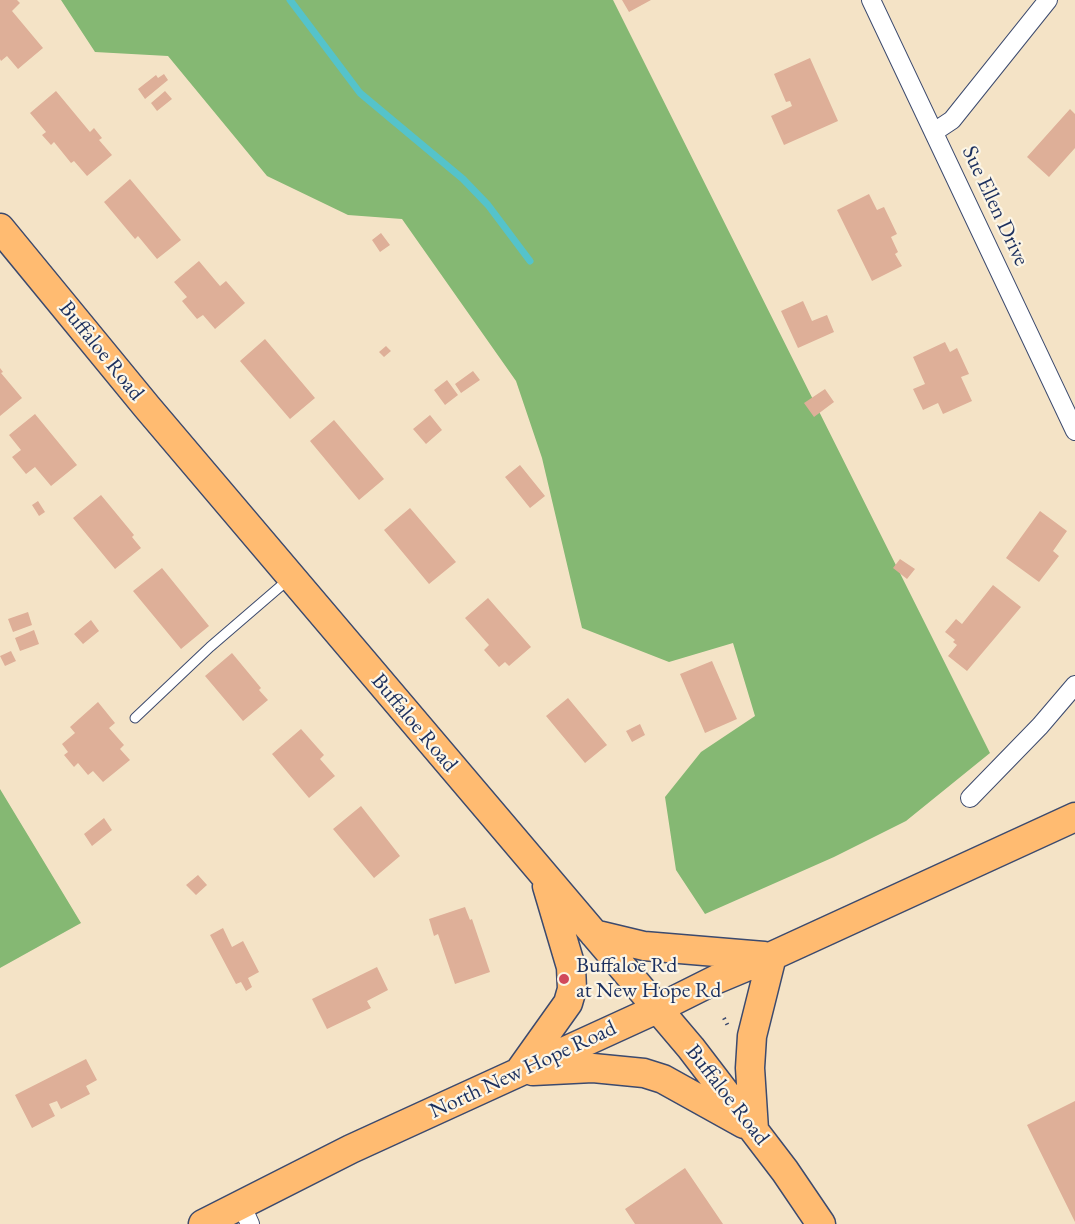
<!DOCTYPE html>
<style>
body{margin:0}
canvas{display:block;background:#f4e3c6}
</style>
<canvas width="1075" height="1224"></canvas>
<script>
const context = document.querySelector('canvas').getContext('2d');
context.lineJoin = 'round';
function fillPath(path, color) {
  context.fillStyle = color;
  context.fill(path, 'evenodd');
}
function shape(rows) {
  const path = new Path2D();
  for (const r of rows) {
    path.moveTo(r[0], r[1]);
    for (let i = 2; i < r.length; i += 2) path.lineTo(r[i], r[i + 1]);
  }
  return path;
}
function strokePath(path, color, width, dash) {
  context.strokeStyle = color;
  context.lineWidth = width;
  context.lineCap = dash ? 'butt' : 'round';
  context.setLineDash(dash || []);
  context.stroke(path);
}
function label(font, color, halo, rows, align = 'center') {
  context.font = font + ' "EB Garamond",serif';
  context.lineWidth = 4.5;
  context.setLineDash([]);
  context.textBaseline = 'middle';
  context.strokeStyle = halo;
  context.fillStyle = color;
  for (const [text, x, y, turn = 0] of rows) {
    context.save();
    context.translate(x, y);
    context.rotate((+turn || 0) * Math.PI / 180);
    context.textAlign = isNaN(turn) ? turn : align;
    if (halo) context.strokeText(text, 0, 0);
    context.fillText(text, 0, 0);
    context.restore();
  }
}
const forest = shape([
 [61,0,613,0,990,753,906,821,834,857,705,914,676,870,665,797,701,752,755,716,733,643,669,662,582,628,542,458,516,381,402,219,348,215,267,176,168,56,95,52],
 [0,789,81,923,0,968]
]);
const stream = shape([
 [290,0,360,93,463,179,488,205,530,261]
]);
const building = shape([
 [0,0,17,0,20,3,12,11,43,48,18,69,7,56,1,61,0,59],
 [622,0,651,0,629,12],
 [810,58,838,121,784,145,771,116,792,106,790,101,786,102,774,74],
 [164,74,168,80,145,99,138,89,156,75,158,78],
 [56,91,90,132,94,128,102,138,99,140,112,155,87,176,74,161,71,163,54,142,51,145,42,135,46,132,30,113],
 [165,91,172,99,157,111,151,103],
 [1070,109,1075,114,1075,148,1049,177,1027,157],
 [130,179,181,240,157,259,138,236,135,239,104,202],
 [869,194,877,210,884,207,897,234,891,237,898,252,895,254,902,266,872,281,837,210],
 [381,233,390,245,380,252,372,240],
 [199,261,220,286,226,281,245,303,215,329,203,315,197,319,182,301,187,297,174,282],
 [803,301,812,321,827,315,834,332,798,348,781,311],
 [265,339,315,398,290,419,240,361],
 [945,342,950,352,957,348,969,374,961,377,972,401,943,414,938,403,923,410,913,389,925,384,913,357],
 [386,346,391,351,384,357,379,352],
 [0,368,3,372,1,373,22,398,0,416],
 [473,371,480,380,461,393,455,384],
 [447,380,458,395,445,405,434,390],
 [825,389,834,402,814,417,804,403],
 [35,414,77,465,51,486,35,467,26,474,12,457,21,450,9,435],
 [430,415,442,430,426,444,413,429],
 [334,420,384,479,359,500,310,441],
 [520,465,545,496,530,508,505,477],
 [101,495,134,535,132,537,141,548,115,569,73,518],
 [38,501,45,512,39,516,32,505],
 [410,508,456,562,429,584,384,530],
 [1040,511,1067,531,1053,551,1059,556,1039,582,1006,558],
 [900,559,915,569,907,579,893,568],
 [162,568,209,626,181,649,133,591],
 [993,585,1021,607,967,671,948,656,957,645,953,642,955,640,945,632,956,619,962,624],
 [488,598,531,647,509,666,505,662,499,667,484,650,489,645,465,618],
 [28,612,32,625,13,632,8,619],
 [91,620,99,631,83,644,74,634],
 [34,630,39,644,20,651,15,638],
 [11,651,16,661,5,666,0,656],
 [232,653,261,688,259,690,268,700,243,721,205,676],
 [712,661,737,719,705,733,680,674],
 [568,698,607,745,585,763,546,716],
 [98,702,115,723,109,728,124,745,120,749,130,760,103,782,93,771,88,775,78,763,74,767,64,755,68,752,62,744,75,733,70,727],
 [640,724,645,735,632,742,626,731],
 [301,729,324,755,320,759,335,776,309,798,272,754],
 [361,806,400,856,374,878,333,829],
 [104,818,112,830,92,846,84,834],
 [198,875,207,885,196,895,186,885],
 [465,907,470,920,472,919,490,972,455,984,438,934,434,936,429,919],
 [223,928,232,947,243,941,259,972,248,978,252,987,246,991,241,982,236,984,210,935],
 [377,967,388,990,367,1001,371,1008,327,1029,312,999],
 [86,1059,97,1080,86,1086,90,1094,61,1109,57,1101,49,1104,55,1116,32,1128,15,1095],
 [1075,1101,1075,1222,1027,1125],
 [685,1168,723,1224,635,1224,625,1209]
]);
const path = shape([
 [724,1018,729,1028]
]);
const service = shape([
 [135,718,210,647,289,579]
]);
const minor = shape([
 [871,0,1075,431],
 [934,132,952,120,1048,0],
 [970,798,1040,726,1075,685],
 [241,1204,250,1224]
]);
const primary = shape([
 [0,228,147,407,691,1048,785,1171,821,1224],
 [594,934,644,946,764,956],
 [521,1069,568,1003,572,989,571,967,547,886],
 [533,1071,593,1068,644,1073,663,1079,744,1124],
 [754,1130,750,1068,752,1036,772,956],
 [203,1224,351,1149,657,1009,717,979,772,956,1075,817]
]);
const markers = [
 [564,979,6,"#d1495b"]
];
const streetNames = [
 ["Sue Ellen Drive",995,206,65],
 ["Buffaloe Road",101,351,51],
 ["Buffaloe Road",414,723,50],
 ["North New Hope Road",523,1070,-25],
 ["Buffaloe Road",727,1095,52]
];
const poiNames = [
 ["Buffaloe Rd",576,966],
 ["at New Hope Rd",576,991]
];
fillPath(forest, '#85b873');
strokePath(stream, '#55c3ca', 7);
fillPath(building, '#deaf98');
strokePath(service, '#3c4a6e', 11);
strokePath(minor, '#3c4a6e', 20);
strokePath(primary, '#3c4a6e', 31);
strokePath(path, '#3c4a6e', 4, [1.5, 4.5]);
strokePath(service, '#fff', 9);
strokePath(minor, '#fff', 18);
strokePath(primary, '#ffbb71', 28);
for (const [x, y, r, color] of markers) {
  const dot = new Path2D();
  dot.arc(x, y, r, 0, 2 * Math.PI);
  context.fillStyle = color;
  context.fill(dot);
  strokePath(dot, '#fcf5e5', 2);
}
label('22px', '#1b2f5e', '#fcf5e5', streetNames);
label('22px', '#1b2f5e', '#fcf5e5', poiNames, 'left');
</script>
